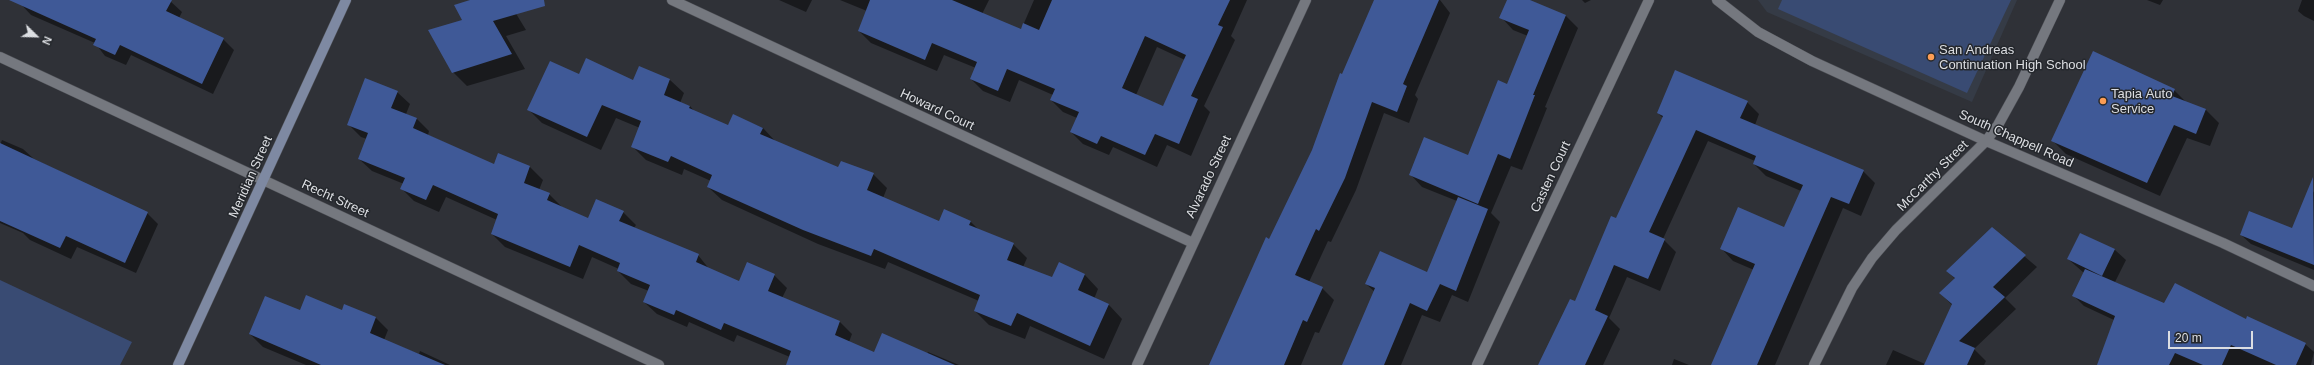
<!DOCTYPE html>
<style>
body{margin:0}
#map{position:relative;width:2314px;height:365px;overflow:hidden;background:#2f3137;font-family:Arial,sans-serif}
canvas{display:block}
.north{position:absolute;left:16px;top:16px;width:40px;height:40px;-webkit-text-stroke:3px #25282d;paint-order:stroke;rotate:113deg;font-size:11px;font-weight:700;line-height:16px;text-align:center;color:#dcdee2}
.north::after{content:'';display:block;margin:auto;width:14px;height:18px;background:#dcdee2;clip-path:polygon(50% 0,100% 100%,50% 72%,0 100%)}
.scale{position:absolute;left:2168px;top:331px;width:85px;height:18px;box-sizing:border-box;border:2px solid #dcdee2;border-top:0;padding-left:5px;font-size:12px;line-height:14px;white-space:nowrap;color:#dcdee2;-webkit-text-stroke:3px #25282d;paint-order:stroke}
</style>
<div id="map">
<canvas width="2314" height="365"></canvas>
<div class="north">N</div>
<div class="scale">20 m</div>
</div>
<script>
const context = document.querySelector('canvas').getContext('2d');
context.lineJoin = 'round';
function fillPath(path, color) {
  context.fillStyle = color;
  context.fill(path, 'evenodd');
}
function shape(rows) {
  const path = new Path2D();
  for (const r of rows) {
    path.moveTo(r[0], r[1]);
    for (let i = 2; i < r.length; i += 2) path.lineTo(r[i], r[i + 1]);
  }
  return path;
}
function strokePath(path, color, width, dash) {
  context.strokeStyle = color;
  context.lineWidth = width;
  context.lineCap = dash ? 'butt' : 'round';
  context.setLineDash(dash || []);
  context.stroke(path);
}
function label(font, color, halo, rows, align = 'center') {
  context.font = font + ' Arial,sans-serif';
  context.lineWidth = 3;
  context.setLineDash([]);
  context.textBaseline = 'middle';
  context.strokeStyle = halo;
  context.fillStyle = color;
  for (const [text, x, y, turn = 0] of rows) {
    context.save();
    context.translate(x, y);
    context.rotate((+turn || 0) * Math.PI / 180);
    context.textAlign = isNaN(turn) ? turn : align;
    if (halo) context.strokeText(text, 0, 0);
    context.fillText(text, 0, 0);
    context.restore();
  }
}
const built = shape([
 [1758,0,2017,0,1972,102,1767,12]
]);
const green = shape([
 [1782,0,2011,0,1967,93,1778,9],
 [0,280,132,342,120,365,0,365]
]);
const shadow = shape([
 [17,0,169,0,182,12,179,18,223,39,234,50,213,94,131,55,126,65,105,56,95,43,31,15],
 [474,0,506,0,512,7,526,30,506,36,525,69,467,86,453,72,463,20],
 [779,0,812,0,806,12],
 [840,0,989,0,982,14,1021,30,1034,0,1247,0,1231,36,1235,40,1204,106,1210,112,1191,156,1167,145,1157,167,1113,147,1109,155,1083,144,1071,132,1077,118,1063,112,1051,100,1053,95,1019,80,1010,102,983,91,971,79,976,68,944,55,937,71,871,43,859,31,867,11],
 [1157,47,1185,60,1163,107,1136,95],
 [1375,0,1440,0,1450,13,1415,95,1418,99,1409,123,1384,113,1356,190,1331,242,1328,241,1309,282,1322,288,1334,300,1319,333,1315,332,1301,365,1211,365,1313,151],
 [1508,0,1528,0,1566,16,1578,28,1545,107,1547,108,1522,170,1511,166,1491,213,1500,222,1468,302,1452,295,1440,322,1422,315,1401,365,1343,365,1375,292,1366,284,1428,274,1457,201,1422,187,1410,174,1469,157,1508,85,1528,36,1513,30,1501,17],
 [1582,0,1591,0,1585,3],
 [2147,0,2163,0,2160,5],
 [2302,0,2314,0,2314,21,2304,16,2298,11],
 [639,67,670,80,684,93,680,103,690,106,695,112,728,126,733,115,763,128,776,142,839,169,873,174,887,188,883,198,940,222,970,221,980,231,1013,244,1027,258,1023,267,1052,279,1059,264,1085,275,1098,289,1094,299,1109,305,1122,319,1104,359,1030,326,1025,339,989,325,975,311,979,301,888,262,885,269,818,244,722,200,708,187,711,181,684,169,682,175,646,160,632,146,640,128,616,118,601,150,542,123,528,109,579,75,634,81],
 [2174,90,2187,103,2206,110,2219,123,2210,146,2187,138,2160,196,2066,154,2053,141],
 [397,92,410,104,406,114,417,119,429,131,428,135,494,165,499,154,530,167,543,180,539,190,549,194,562,207,588,219,623,212,636,225,634,228,698,255,710,270,739,282,774,275,787,288,782,298,840,322,852,334,849,342,875,353,927,354,928,352,959,365,787,365,790,357,737,335,734,342,689,322,687,327,657,314,644,302,649,291,631,284,618,271,619,269,592,257,583,279,505,247,492,234,497,220,446,197,439,212,414,201,402,189,404,184,372,171,359,159,367,139,361,137,348,124],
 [1747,102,1759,114,1755,125,1863,171,1875,183,1861,216,1843,208,1775,365,1712,365,1754,270,1733,261,1721,248,1784,228,1801,191,1766,176,1754,164,1755,161,1708,141,1663,239,1676,252,1660,291,1627,277,1609,318,1620,329,1603,365,1543,365,1617,220,1663,118,1658,113],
 [2,140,23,149,34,159,147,213,158,224,136,273,77,247,71,259,30,240,23,233,0,223,0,145],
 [2314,191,2314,270,2251,244,2241,235,2293,229],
 [1992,229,2037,267,2005,298,2016,309,1974,349,1986,361,1984,365,1886,365,1893,350,1925,364,1953,306,1940,293,1955,279,1948,271],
 [2081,234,2115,250,2126,260,2115,282,2164,304,2246,320,2305,344,2314,352,2311,365,2098,365,2114,320,2084,306,2073,295,2084,273,2068,259],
 [300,311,342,311,376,318,388,330,384,340,419,354,420,351,450,365,306,365,263,347,250,334],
 [1674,359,1689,365,1672,365]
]);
const building = shape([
 [9,0,172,0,166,11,224,38,202,84,120,45,115,55,93,45,96,39],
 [470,0,544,0,545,6,493,21,512,54,452,73,428,30,462,20,454,5],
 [870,0,952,0,1021,29,1023,23,1039,30,1052,0,1230,0,1218,25,1223,27,1191,96,1198,99,1179,144,1155,134,1145,155,1101,136,1097,144,1070,132,1079,112,1050,100,1055,89,1007,69,998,91,970,79,977,62,932,43,925,60,858,31],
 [1145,36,1186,55,1163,106,1122,88],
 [1374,0,1439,0,1403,84,1407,86,1397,112,1372,102,1345,178,1319,231,1316,229,1295,275,1323,287,1307,322,1303,320,1284,365,1209,365,1266,237,1269,239,1312,150,1340,73,1342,74],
 [1507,0,1530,0,1566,15,1533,95,1535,95,1510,159,1498,154,1478,204,1409,175,1424,137,1468,155,1498,80,1507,84,1529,30,1499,18],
 [2093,51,2175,89,2172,96,2206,109,2196,134,2174,125,2147,183,2051,141],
 [586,58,633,80,639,66,670,79,664,95,690,106,689,108,728,125,733,114,763,128,760,134,838,167,841,161,874,173,867,190,939,221,944,209,971,221,969,225,1014,243,1007,260,1052,277,1059,262,1085,274,1078,290,1109,304,1090,346,1017,313,1011,326,974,311,980,295,874,249,871,256,803,230,707,187,712,175,671,156,668,162,631,147,641,121,602,105,587,137,527,110,550,61,579,74],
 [1675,70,1748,101,1740,118,1864,170,1849,204,1831,197,1757,365,1711,365,1755,264,1720,249,1738,207,1784,227,1803,185,1753,164,1756,156,1696,130,1649,232,1665,239,1648,279,1614,265,1595,310,1608,316,1585,365,1538,365,1570,299,1575,301,1611,216,1616,218,1663,116,1657,113],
 [365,78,398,91,391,108,417,118,413,128,494,164,498,153,530,166,524,183,550,193,547,200,588,218,596,199,624,211,619,221,699,254,696,262,739,281,747,262,775,274,768,291,840,321,835,335,874,352,882,333,955,365,786,365,791,351,724,323,721,330,676,310,674,315,643,302,650,285,617,271,620,263,579,245,570,267,491,234,498,214,433,185,426,200,400,189,405,178,358,159,368,133,347,125],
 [0,143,148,212,125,263,66,236,60,248,0,221],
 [2313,177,2314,265,2240,235,2249,211,2292,228],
 [1458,197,1488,209,1456,291,1440,284,1427,311,1410,303,1384,365,1342,365,1375,288,1365,284,1380,251,1427,272],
 [1992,227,2026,255,1993,287,2005,297,1959,341,1975,348,1967,365,1924,365,1952,304,1939,293,1955,278,1946,271],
 [2080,233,2115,249,2102,276,2067,259],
 [2085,269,2164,303,2175,283,2246,319,2247,316,2306,343,2296,365,2276,365,2231,345,2222,365,2203,365,2175,353,2169,365,2097,365,2115,316,2072,296],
 [306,295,342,310,344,304,376,317,370,333,445,365,321,365,249,334,265,296,300,310]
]);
const street = shape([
 [672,0,1193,243],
 [1717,0,1758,32,1812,61,1986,141,2223,243,2314,286],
 [0,57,659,365],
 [1137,365,1306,0],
 [1477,365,1649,0],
 [1814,365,1852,288,1872,258,1896,230,1986,141,1998,125,2019,87,2060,0]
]);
const secondary = shape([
 [178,365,346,0]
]);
const markers = [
 [1931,57,4,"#fd9d54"],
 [2103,101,4,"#fd9d54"]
];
const poiNames = [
 ["San Andreas",1939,50],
 ["Continuation High School",1939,65],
 ["Tapia Auto",2111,94],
 ["Service",2111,109]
];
const streetNames = [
 ["Howard Court",937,110,25],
 ["South Chappell Road",2016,139,24],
 ["McCarthy Street",1933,176,-45],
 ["Meridian Street",251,177,-66],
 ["Alvarado Street",1209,177,-65],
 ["Casten Court",1551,177,-65],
 ["Recht Street",335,199,25]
];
fillPath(built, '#353b46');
fillPath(green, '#394b73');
fillPath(shadow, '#0007');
fillPath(building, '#3f5997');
strokePath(street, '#4e5056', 11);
strokePath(secondary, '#4e5056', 11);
strokePath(street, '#75787f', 10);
strokePath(secondary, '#7e89a2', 10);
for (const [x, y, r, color] of markers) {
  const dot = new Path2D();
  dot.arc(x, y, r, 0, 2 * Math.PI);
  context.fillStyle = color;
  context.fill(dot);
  strokePath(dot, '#25282d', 1.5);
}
label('13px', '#dcdee2', '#25282d', poiNames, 'left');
label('13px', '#dcdee2', '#25282d', streetNames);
</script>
